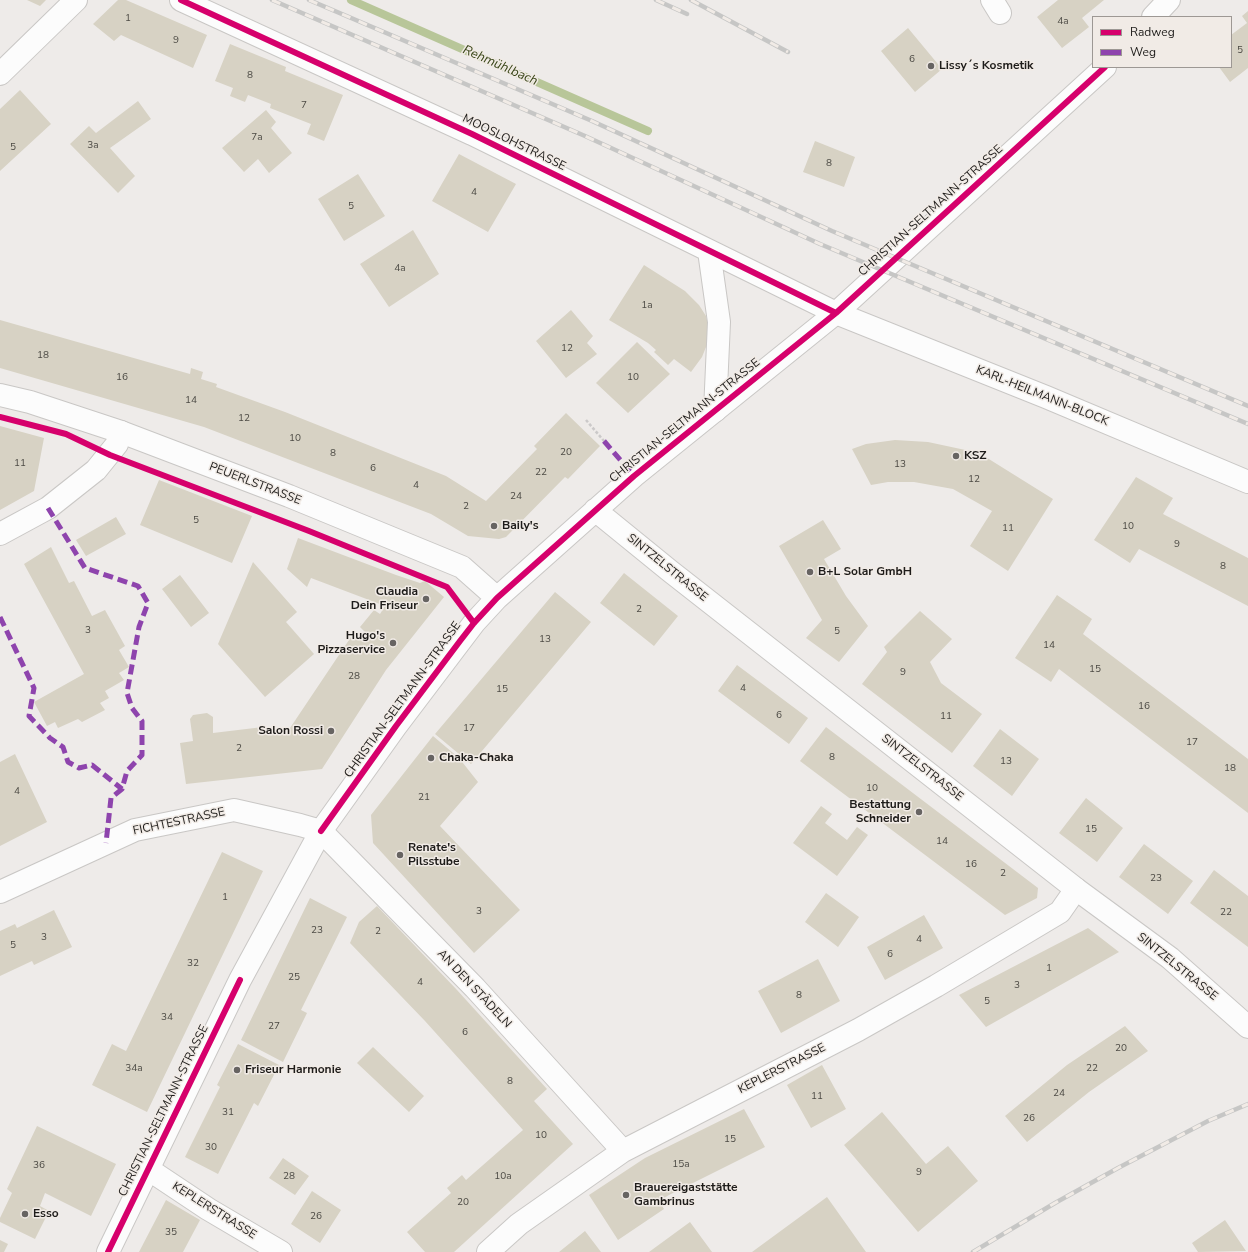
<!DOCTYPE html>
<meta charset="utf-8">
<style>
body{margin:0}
#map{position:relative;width:1248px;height:1252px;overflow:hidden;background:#eeebe9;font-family:"Nunito Sans",sans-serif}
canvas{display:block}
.legend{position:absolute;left:1092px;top:16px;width:140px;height:52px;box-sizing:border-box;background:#f1ebe6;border:1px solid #9d9894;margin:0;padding:5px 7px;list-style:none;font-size:12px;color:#1e1c1a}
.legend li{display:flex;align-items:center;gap:8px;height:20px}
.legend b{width:20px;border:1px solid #9d9894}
</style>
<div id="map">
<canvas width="1248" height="1252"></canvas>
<ul class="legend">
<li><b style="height:5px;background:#d6006c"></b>Radweg</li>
<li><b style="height:5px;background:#8e44ad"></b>Weg</li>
</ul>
</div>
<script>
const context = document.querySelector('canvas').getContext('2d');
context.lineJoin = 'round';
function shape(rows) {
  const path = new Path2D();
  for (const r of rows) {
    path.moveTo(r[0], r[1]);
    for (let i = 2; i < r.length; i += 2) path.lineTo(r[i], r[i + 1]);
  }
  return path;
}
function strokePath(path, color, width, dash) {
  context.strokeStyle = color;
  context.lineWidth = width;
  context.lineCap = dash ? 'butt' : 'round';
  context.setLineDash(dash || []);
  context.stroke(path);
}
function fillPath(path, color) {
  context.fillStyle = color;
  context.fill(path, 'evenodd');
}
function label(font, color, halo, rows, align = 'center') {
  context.font = font + ' "Nunito Sans",sans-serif';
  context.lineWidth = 3;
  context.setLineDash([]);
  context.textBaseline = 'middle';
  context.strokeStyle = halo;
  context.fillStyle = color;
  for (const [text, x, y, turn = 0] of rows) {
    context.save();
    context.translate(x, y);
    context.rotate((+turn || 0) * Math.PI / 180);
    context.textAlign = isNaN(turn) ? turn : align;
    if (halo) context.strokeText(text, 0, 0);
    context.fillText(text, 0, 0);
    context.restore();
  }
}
const stream = shape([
 [351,0,648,131]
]);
const building = shape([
 [27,0,46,0,40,6],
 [118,0,126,0,207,35,193,68,121,35,114,41,93,24],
 [1058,0,1104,0,1082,18,1089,27,1062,48,1037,17],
 [1248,11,1248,68,1230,82,1219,67,1231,67,1231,35,1247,23,1242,16],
 [908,28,942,69,915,92,881,51],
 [230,44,286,67,285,71,343,95,324,141,307,134,311,124,270,108,271,104,248,95,245,102,230,96,233,88,215,81],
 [20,90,51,124,0,171,0,109],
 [138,101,151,119,110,148,135,176,118,193,70,144,89,126,96,133],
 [266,110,276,122,271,128,292,153,269,173,258,159,244,172,222,148],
 [815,141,855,157,844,187,803,172],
 [459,154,516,184,488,232,432,201],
 [358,174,385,216,344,241,318,199],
 [413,230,439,274,389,307,360,264],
 [644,265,685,291,699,305,706,316,709,329,708,342,702,357,691,372,674,359,668,365,654,352,656,350,648,343,609,320],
 [571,310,593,336,587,343,597,354,566,378,536,341],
 [0,320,190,374,191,368,203,372,201,379,217,384,216,387,285,412,446,476,486,501,537,449,534,446,566,413,600,446,568,479,565,477,506,537,499,539,468,536,431,514,204,427,0,368],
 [637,342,670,374,628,413,596,383],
 [0,426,44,438,34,491,0,510],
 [895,440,928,442,970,451,984,456,1053,499,1008,571,970,546,992,511,953,489,914,482,888,482,871,485,852,449,866,444],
 [1136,477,1173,498,1163,514,1248,558,1248,606,1139,549,1130,563,1094,540],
 [159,480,252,516,232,563,140,525],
 [116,517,126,534,86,556,76,540],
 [823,520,841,549,824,559,846,596,868,626,839,662,806,638,822,620,779,546],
 [298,538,396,575,420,583,425,581,444,597,386,670,322,769,186,784,180,743,193,741,190,719,193,715,207,713,213,717,213,733,263,727,270,735,286,734,353,634,358,640,365,632,360,627,374,610,380,614,385,606,311,578,307,587,287,569],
 [51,547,69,583,74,581,92,616,105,610,125,646,119,650,129,667,119,673,124,680,105,691,109,698,100,703,105,710,82,722,78,719,58,728,55,722,47,726,34,702,84,674,24,564],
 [253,562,297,612,286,622,314,654,265,697,218,644],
 [624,573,678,616,654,646,600,603],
 [180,575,209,613,191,627,162,589],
 [555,592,591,622,471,764,435,734],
 [1057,595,1092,619,1083,634,1248,759,1248,813,1059,669,1051,682,1015,658],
 [920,611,952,639,930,662,941,683,982,714,952,753,862,684,887,652,884,647],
 [737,665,808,718,789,744,718,691],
 [826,727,1038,888,1037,898,1005,915,800,761],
 [1000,729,1039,759,1012,796,973,766],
 [433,736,459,758,478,782,440,826,520,910,474,953,373,843,371,815],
 [15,754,47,822,0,846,0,762],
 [1086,798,1123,828,1097,862,1059,833],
 [821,806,832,814,825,823,847,840,857,827,868,835,837,876,793,843],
 [1144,844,1193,881,1168,914,1119,877],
 [222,852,263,871,147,1112,92,1085,112,1044,126,1051],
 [1214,870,1248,896,1248,947,1190,903],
 [826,893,859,917,838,947,805,922],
 [310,898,347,917,301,1010,307,1013,283,1062,241,1040],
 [377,906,457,990,547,1089,534,1101,573,1144,454,1252,425,1252,407,1232,451,1193,447,1188,462,1175,466,1180,523,1130,425,1021,350,943,359,922],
 [54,910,72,947,34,965,32,961,0,976,0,931,15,924,17,928],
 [924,915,943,948,885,980,867,947],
 [1088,928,1119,952,986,1027,959,995],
 [818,959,840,1001,781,1033,758,991],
 [1125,1026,1148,1051,1089,1092,1027,1142,1005,1116,1067,1065],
 [238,1044,279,1065,258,1106,254,1103,218,1174,185,1157,220,1087,217,1085],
 [373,1047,424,1096,409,1112,357,1063],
 [822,1065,846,1109,811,1128,787,1085],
 [744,1109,765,1147,669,1195,659,1201,664,1209,618,1240,589,1195,645,1158],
 [882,1112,926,1164,948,1146,978,1181,918,1232,844,1145],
 [37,1126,116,1164,91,1216,45,1193,40,1206,49,1211,35,1239,0,1222,0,1218,12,1193,7,1189],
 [283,1158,309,1176,295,1195,269,1178],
 [312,1191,341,1210,320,1243,291,1224],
 [827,1197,866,1252,752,1252],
 [166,1200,200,1220,183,1252,139,1252],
 [1225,1220,1246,1251,1198,1252,1192,1243],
 [690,1222,712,1252,649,1252],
 [585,1231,601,1252,559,1252],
 [0,1240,8,1244,4,1252,0,1252]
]);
const path = shape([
 [586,420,604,441]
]);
const street = shape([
 [181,0,472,134,836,313,1046,397,1248,482],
 [992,0,1000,13],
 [0,74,76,0],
 [709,251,719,322,715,411],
 [0,534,48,508,96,470,117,444,121,432],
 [0,892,135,830,234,810,300,825,321,831,475,988,623,1151],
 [148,1169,208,1209,281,1252],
 [488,1252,519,1224,623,1151,858,1030,936,986,1060,912,1076,889]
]);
const secondary = shape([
 [1153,17,1169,0],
 [0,395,30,402,121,432,289,496,462,567,497,598],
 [595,510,670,571,1076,889,1170,958,1248,1027],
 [108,1252,240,980,321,831,396,726,474,623,497,598,634,476,836,313,1105,67]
]);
const rail = shape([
 [272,0,585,136,820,244,1248,424],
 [309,0,592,121,832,231,1248,406],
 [656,0,687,14],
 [691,0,788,52],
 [973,1252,1055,1203,1118,1168,1208,1121,1248,1104]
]);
const quiet = shape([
 [604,441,634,476],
 [48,508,85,568,138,586,148,603,139,627,127,693,132,708,142,721,142,755,127,771,122,789,111,798,106,843],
 [0,617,34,688,29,716,50,738,63,747,68,762,79,768,92,765,122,789]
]);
const cycleway = shape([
 [181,0,472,134,836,313],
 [0,417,66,434,110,455,309,531,447,587,474,623],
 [321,831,396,726,460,641,474,623,497,598,634,476,836,313,1105,67],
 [108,1252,240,980]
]);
const markers = [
 [931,66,4,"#676462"],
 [956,456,4,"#676462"],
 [494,526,4,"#676462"],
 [810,572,4,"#676462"],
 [426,599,4,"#676462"],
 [393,643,4,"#676462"],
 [331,731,4,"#676462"],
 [431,758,4,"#676462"],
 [919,812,4,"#676462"],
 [400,855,4,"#676462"],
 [237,1070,4,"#676462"],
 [626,1195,4,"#676462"],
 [25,1214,4,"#676462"]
];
const numberNames = [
 ["1",128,19],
 ["4a",1063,22],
 ["9",176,41],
 ["5",1240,51],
 ["6",912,60],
 ["8",250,76],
 ["7",304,106],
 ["7a",257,138],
 ["3a",93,146],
 ["5",13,148],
 ["8",829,164],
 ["4",474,193],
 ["5",351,207],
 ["4a",400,269],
 ["1a",647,306],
 ["12",567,349],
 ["18",43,356],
 ["16",122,378],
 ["10",633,378],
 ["14",191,401],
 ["12",244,419],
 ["10",295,439],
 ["20",566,453],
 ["8",333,454],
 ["11",20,464],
 ["13",900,465],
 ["6",373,469],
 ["22",541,473],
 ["12",974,480],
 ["4",416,486],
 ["24",516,497],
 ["2",466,507],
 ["5",196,521],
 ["10",1128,527],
 ["11",1008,529],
 ["9",1177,545],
 ["8",1223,567],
 ["2",639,610],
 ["3",88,631],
 ["5",837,632],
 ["13",545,640],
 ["14",1049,646],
 ["15",1095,670],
 ["9",903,673],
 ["28",354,677],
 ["4",743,689],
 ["15",502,690],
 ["16",1144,707],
 ["6",779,716],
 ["11",946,717],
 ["17",469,729],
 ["17",1192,743],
 ["2",239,749],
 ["8",832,758],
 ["13",1006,762],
 ["18",1230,769],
 ["10",872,789],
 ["4",17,792],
 ["21",424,798],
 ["15",1091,830],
 ["14",942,842],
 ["16",971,865],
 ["2",1003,874],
 ["23",1156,879],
 ["1",225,898],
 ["3",479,912],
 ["22",1226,913],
 ["23",317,931],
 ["2",378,932],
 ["3",44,938],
 ["4",919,940],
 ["5",13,946],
 ["6",890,955],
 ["32",193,964],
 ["1",1049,969],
 ["25",294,978],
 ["4",420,983],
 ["3",1017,986],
 ["8",799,996],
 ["5",987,1002],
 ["34",167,1018],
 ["27",274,1027],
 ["6",465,1033],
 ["20",1121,1049],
 ["34a",134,1069],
 ["22",1092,1069],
 ["8",510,1082],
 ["24",1059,1094],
 ["11",817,1097],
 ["31",228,1113],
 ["26",1029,1119],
 ["10",541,1136],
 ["15",730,1140],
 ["30",211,1148],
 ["15a",681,1165],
 ["36",39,1166],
 ["9",919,1173],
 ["28",289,1177],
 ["10a",503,1177],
 ["20",463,1203],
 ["26",316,1217],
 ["35",171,1233]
];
const poiNames = [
 ["Lissy´s Kosmetik",939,66],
 ["KSZ",964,456],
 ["Baily's",502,526],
 ["B+L Solar GmbH",818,572],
 ["Claudia",418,592,"right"],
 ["Dein Friseur",418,606,"right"],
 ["Hugo's",385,636,"right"],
 ["Pizzaservice",385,650,"right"],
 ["Salon Rossi",323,731,"right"],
 ["Chaka-Chaka",439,758],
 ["Bestattung",911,805,"right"],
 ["Schneider",911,819,"right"],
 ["Renate's",408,848],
 ["Pilsstube",408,862],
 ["Friseur Harmonie",245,1070],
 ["Brauereigaststätte",634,1188],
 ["Gambrinus",634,1202],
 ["Esso",33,1214]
];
const streetNames = [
 ["MOOSLOHSTRASSE",514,143,26],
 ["CHRISTIAN-SELTMANN-STRASSE",931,211,-42],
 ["KARL-HEILMANN-BLOCK",1042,396,22],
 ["CHRISTIAN-SELTMANN-STRASSE",685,421,-39],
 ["PEUERLSTRASSE",255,484,21],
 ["SINTZELSTRASSE",667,568,39],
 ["CHRISTIAN-SELTMANN-STRASSE",403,700,-54],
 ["SINTZELSTRASSE",922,768,38],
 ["FICHTESTRASSE",179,822,-12],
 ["SINTZELSTRASSE",1177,967,39],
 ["AN DEN STÄDELN",474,989,47],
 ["KEPLERSTRASSE",782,1069,-27],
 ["CHRISTIAN-SELTMANN-STRASSE",164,1111,-64],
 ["KEPLERSTRASSE",214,1211,32]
];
const waterNames = [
 ["Rehmühlbach",500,66,24]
];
strokePath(stream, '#b8c699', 8);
fillPath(building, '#d7d2c4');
strokePath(street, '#c9c7c5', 24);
strokePath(secondary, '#c9c7c5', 24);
strokePath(path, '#cbc9c9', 2.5, [3, 2]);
strokePath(street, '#fcfcfc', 22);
strokePath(secondary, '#fcfcfc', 22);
strokePath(rail, '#c6c6c5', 4.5);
strokePath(rail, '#f1ebe6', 3, [9]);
strokePath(quiet, '#8e44ad', 5, [10, 5]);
strokePath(cycleway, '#d6006c', 6);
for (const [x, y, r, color] of markers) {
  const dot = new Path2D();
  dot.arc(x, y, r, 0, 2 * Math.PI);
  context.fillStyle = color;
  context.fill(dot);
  strokePath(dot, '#f1ebe6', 1.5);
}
label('10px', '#4c4a44', null, numberNames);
label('bold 12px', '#1e1c1a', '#f1ebe6', poiNames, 'left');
label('12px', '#1e1c1a', '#f1ebe6', streetNames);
label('italic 13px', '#384517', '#f1ebe6', waterNames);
</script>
